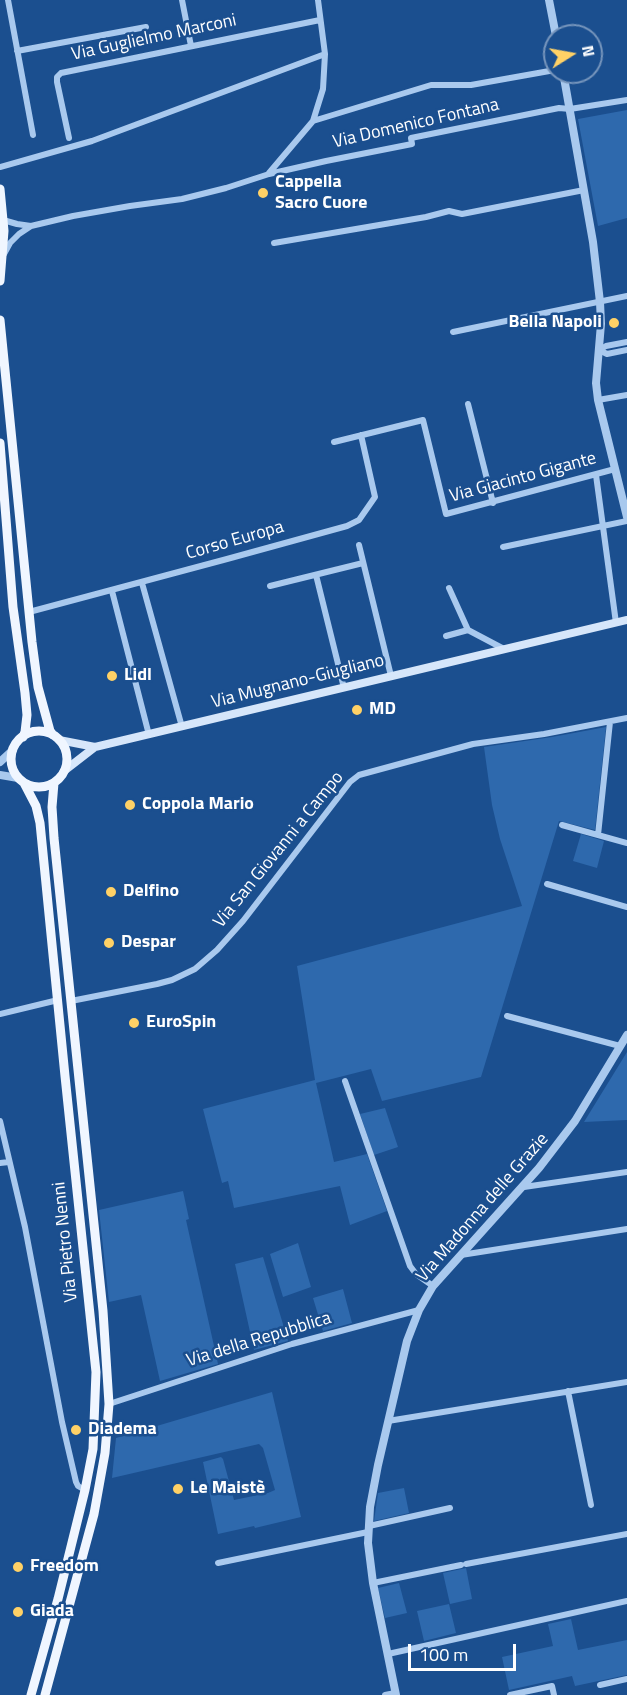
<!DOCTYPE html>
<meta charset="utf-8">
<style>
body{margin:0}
#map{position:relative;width:627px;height:1695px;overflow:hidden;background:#1b4f8f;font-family:"Titillium Web",sans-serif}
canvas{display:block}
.north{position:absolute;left:543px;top:24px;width:60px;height:60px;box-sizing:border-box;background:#1b4f8f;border:2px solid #7695bc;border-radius:50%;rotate:79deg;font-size:16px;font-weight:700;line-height:24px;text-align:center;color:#fff}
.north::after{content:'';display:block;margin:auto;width:21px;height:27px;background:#ffd166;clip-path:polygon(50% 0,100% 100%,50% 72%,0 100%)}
.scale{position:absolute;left:408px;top:1644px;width:108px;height:27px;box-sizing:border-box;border:3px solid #fff;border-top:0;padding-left:8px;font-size:18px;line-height:21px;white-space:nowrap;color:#fff;-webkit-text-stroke:4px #1b4f8f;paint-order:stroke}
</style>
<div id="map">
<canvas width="627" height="1695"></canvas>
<div class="north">N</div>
<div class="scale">100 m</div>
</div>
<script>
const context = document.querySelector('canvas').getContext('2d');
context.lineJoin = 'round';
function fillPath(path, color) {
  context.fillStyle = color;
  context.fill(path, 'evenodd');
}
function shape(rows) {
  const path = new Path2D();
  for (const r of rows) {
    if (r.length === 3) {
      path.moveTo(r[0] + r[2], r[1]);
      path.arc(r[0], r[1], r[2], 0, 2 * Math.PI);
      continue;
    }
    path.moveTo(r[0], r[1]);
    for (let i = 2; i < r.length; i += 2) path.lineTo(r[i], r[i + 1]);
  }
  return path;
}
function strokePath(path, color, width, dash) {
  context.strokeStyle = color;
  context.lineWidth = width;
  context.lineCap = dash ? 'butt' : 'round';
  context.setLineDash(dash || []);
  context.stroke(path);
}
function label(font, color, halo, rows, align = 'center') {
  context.font = font + ' "Titillium Web",sans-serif';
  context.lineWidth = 5;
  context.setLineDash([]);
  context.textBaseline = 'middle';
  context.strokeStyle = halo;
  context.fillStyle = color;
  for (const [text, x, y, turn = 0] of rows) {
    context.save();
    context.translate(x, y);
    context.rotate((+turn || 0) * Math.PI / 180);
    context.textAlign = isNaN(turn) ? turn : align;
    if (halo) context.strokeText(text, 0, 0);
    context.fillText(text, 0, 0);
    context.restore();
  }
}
const green = shape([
 [627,110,627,218,598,226,578,119],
 [606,727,595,830,559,821,481,1077,382,1101,371,1069,316,1083,334,1162,367,1154,387,1211,350,1225,340,1186,234,1208,228,1181,222,1183,203,1109,315,1080,297,966,522,906,500,839,492,805,484,747,552,737],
 [581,834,604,841,597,868,573,861],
 [627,1052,627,1120,584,1122],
 [385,1108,398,1147,374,1155,360,1114],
 [183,1191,189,1219,186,1220,218,1364,160,1381,141,1295,109,1302,99,1210],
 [298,1243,311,1287,283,1297,270,1254],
 [263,1257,288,1341,254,1350,235,1264],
 [343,1289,352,1323,323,1331,313,1298],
 [272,1392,301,1517,255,1528,254,1526,218,1534,203,1462,221,1457,223,1459,234,1500,268,1493,275,1490,263,1448,259,1444,112,1478,116,1438],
 [404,1488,409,1513,374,1521,378,1493],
 [466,1568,472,1599,450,1604,443,1573],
 [399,1583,407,1613,385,1618,378,1588],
 [449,1604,456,1633,424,1641,417,1611],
 [571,1619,578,1650,627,1640,627,1675,575,1686,572,1676,509,1690,502,1657,553,1646,548,1624]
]);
const minor = shape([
 [8,0,33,135],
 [182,0,191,46],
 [17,51,146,27],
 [313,121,431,85,471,85,555,70],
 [69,138,57,82,57,77,61,73,320,20],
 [0,167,92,141,325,54],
 [269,173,313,121,323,89,325,54,318,0],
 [3,220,17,224,31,226,19,234,10,243,4,254],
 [31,226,73,216,130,206,182,199,226,188,269,174,326,161,412,144,411,138,559,108,570,109,627,100],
 [274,243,426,217,449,211,462,214,584,190],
 [453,332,627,296],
 [599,350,607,354,627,350],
 [599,350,606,346,627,342],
 [598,400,627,395],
 [468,404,493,503],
 [334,442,423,420,446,514,615,469],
 [596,475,616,623],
 [359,545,391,676],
 [503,547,627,521],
 [316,575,344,688],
 [142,583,182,727],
 [270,586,363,563],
 [449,588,468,630],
 [112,591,149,735],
 [29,612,227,559,347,526,359,520,375,497,361,435],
 [446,636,468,630,504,649],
 [562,825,627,843],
 [598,835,610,722],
 [547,884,627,907],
 [71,1001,157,984,172,980,195,969,217,950,243,921,350,782,359,775,473,744,544,734,627,718],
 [0,1014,58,1000],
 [507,1016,620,1046],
 [345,1081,410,1266,416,1274,433,1286],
 [0,1121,25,1227,62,1422,76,1482,78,1486,85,1490],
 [0,1163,9,1162],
 [524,1187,627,1172],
 [461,1255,627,1229],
 [568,1391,591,1505],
 [109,1404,292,1344,419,1310],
 [388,1421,627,1382],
 [369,1526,450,1508],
 [218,1563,368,1532],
 [466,1564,627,1534],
 [373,1583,461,1565],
 [388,1654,627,1601],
 [600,1685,627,1679],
 [385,1695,395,1693],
 [510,1695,552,1686,554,1695]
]);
const tertiary = shape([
 [549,0,556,36],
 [563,72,593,242,600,302,601,324,596,383,598,400,627,517],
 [0,762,13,750],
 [0,775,18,778],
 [396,1695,373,1583,368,1543,370,1507,378,1465,407,1341,419,1310,433,1286,539,1168,575,1121,627,1035]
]);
const secondary = shape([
 [59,740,95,747,627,620],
 [64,771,95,747]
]);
const primary = shape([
 [0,189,4,231,0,281],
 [0,320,32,642,38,687,50,731,53,735],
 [0,443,13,607,25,693,27,715,25,732,23,737],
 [39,759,28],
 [24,783,36,806,40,823,65,1076,96,1372,93,1449,85,1490,58,1599,31,1695],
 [45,1695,94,1514,105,1453,109,1404,103,1311,54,838,52,807,54,783]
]);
const markers = [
 [263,193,6,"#ffd166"],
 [614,323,6,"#ffd166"],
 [112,676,6,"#ffd166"],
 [357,710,6,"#ffd166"],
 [130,805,6,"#ffd166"],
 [111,892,6,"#ffd166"],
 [109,943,6,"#ffd166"],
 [134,1023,6,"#ffd166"],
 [76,1430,6,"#ffd166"],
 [178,1489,6,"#ffd166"],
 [18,1567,6,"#ffd166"],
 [18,1612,6,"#ffd166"]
];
const streetNames = [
 ["Via Guglielmo Marconi",154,38,-12],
 ["Via Domenico Fontana",416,124,-13],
 ["Via Giacinto Gigante",523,478,-15],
 ["Corso Europa",235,541,-16],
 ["Via Mugnano-Giugliano",298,682,-14],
 ["Via San Giovanni a Campo",279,850,-51],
 ["Via Madonna delle Grazie",483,1208,-49],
 ["Via Pietro Nenni",66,1242,-96],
 ["Via della Repubblica",259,1340,-17]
];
const poiNames = [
 ["Cappella",275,183],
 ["Sacro Cuore",275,204],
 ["Bella Napoli",602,323,"right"],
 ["Lidl",124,676],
 ["MD",369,710],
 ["Coppola Mario",142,805],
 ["Delfino",123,892],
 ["Despar",121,943],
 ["EuroSpin",146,1023],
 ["Diadema",88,1430],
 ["Le Maistè",190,1489],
 ["Freedom",30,1567],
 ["Giada",30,1612]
];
fillPath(green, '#2e69ad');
strokePath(minor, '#a9c9ee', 6);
strokePath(tertiary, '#a9c9ee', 8);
strokePath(secondary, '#d6e6fa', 8);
strokePath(primary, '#f0f6ff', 9);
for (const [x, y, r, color] of markers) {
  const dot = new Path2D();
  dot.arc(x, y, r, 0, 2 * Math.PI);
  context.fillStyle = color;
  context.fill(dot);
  strokePath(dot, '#1b4f8f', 2);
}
label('18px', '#fff', '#1b4f8f', streetNames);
label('bold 18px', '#fff', '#1b4f8f', poiNames, 'left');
</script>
